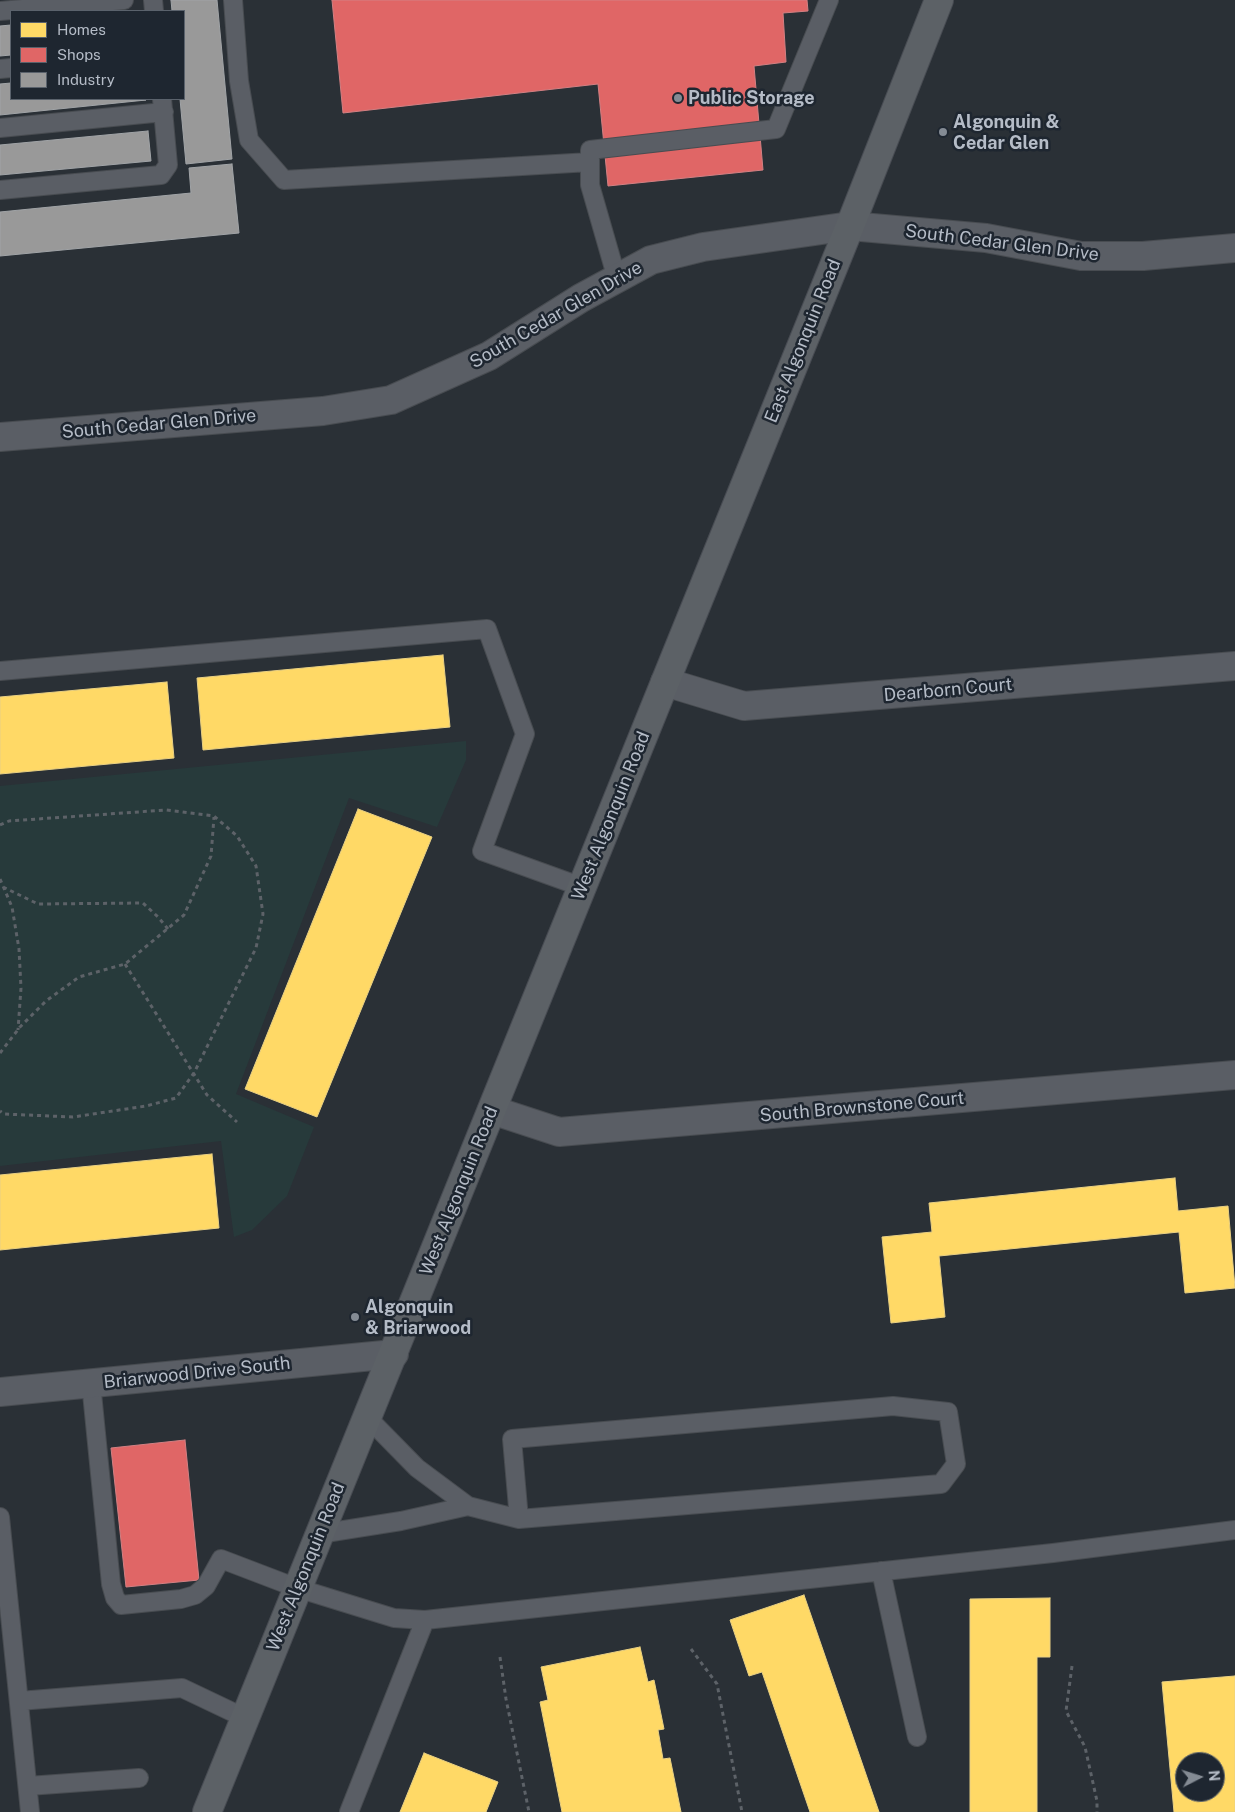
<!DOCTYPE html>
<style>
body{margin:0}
#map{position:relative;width:1235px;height:1812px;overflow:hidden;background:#2a3036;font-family:"Public Sans",sans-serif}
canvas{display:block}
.legend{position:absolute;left:10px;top:10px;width:175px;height:90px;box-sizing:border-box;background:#1e2630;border:1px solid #5a626c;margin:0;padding:6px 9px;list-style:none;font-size:15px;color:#b5bcc7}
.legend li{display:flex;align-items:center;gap:10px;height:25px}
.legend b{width:25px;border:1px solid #5a626c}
.north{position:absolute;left:1175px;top:1752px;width:50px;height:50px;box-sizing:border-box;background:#1e2630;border:1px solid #5a626c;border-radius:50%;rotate:85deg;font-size:14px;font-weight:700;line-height:20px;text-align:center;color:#b5bcc7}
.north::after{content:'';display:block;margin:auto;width:18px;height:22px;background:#848b94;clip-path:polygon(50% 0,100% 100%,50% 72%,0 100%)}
</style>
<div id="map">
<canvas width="1235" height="1812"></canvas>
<ul class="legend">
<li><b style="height:14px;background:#ffd966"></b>Homes</li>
<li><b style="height:14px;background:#e06666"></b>Shops</li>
<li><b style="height:14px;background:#999"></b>Industry</li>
</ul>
<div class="north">N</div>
</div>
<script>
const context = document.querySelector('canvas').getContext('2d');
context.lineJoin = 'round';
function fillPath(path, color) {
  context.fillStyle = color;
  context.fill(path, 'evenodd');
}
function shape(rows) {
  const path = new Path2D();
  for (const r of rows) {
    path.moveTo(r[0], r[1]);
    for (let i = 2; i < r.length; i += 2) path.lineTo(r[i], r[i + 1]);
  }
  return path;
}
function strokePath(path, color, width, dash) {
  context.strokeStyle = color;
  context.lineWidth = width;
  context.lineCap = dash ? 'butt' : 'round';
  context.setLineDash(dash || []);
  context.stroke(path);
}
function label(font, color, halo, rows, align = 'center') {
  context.font = font + ' "Public Sans",sans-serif';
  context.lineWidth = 5;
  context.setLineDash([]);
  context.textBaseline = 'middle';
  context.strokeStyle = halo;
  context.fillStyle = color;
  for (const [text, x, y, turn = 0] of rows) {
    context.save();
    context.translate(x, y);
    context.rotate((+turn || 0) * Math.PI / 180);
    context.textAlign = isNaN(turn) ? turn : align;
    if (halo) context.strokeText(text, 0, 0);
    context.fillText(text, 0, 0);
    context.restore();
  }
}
const green = shape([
 [466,741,466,760,437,827,349,798,236,1094,314,1127,287,1196,252,1230,234,1237,221,1141,0,1166,0,786]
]);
const homes = shape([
 [443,655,450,727,203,750,197,678,443,655],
 [167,682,174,758,0,774,0,697,167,682],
 [358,809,432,837,317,1117,245,1089,358,809],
 [212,1154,219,1228,0,1250,0,1175,212,1154],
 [1175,1178,1178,1211,1228,1206,1235,1288,1185,1293,1179,1232,939,1256,945,1317,891,1323,882,1237,932,1232,929,1203,1175,1178],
 [804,1595,879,1812,810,1812,762,1672,749,1676,730,1620,804,1595],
 [1050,1598,1050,1657,1037,1657,1037,1812,970,1812,970,1599,1050,1598],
 [640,1647,648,1682,654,1680,664,1729,658,1730,663,1759,670,1758,681,1812,562,1812,540,1702,548,1700,541,1667,640,1647],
 [1235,1676,1235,1812,1174,1812,1162,1682,1235,1676],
 [1185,1762,1215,1762,1215,1792,1185,1792,1185,1762],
 [424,1753,498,1782,486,1812,400,1812,424,1753]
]);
const shops = shape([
 [332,0,807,0,808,11,783,13,786,62,754,66,763,170,608,186,598,84,343,113,332,0],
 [185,1440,199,1580,126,1587,111,1448,185,1440]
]);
const industry = shape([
 [171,0,217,0,232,159,186,164,180,99,184,99,184,11,172,11,171,0],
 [11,25,11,55,0,56,0,26,11,25],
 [11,83,11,99,146,100,0,115,0,84,11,83],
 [148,131,151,161,0,175,0,145,148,131],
 [232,164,239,233,0,256,0,212,191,193,189,168,232,164]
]);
const path = shape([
 [0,825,9,821,166,810,214,816,237,836,256,866,263,914,256,948,194,1073,176,1098,146,1106,73,1117,4,1114,0,1111],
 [0,879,12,907,19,949,21,988,18,1030],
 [3,887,38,904,143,903,158,917,168,929],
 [125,964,207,1095,237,1122],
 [0,1053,20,1027,46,1001,79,977,125,964,184,915,211,856,214,817],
 [691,1649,717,1684,742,1812],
 [500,1657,506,1699,529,1812],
 [1072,1666,1066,1711,1085,1747,1097,1801,1097,1812]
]);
const lane = shape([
 [153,0,154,11],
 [233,0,239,81,249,140,284,180,590,162],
 [0,11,124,0],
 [0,69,11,68],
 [0,128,164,112],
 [0,190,161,175,168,165,162,99],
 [617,279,590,185,590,150,776,129,829,0],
 [0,671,487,629,525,734,482,851,582,887],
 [91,1383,111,1584,115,1598,121,1605,181,1599,195,1595,206,1586,221,1559,297,1588,394,1618,425,1620,1053,1553,1235,1530],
 [893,1406,948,1412,956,1464,941,1484,519,1519,512,1439,893,1406],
 [367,1417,417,1468,468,1506,519,1519],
 [0,1517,30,1812],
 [319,1534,401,1521,468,1506],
 [881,1571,917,1737],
 [19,1701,182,1688,245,1718],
 [28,1786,139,1778],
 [349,1812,425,1620]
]);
const street = shape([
 [0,437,323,411,391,400,489,356,581,298,651,260,703,247,850,226,986,238,1081,256,1143,256,1235,248],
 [665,682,744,706,1235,666],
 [492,1110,559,1132,1235,1075],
 [0,1392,394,1354]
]);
const primary = shape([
 [207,1812,850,226,939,0]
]);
const markers = [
 [678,98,5,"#848b94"],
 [943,132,5,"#848b94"],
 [355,1317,5,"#848b94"]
];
const poiNames = [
 ["Public Storage",688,98],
 ["Algonquin &",953,122],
 ["Cedar Glen",953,143],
 ["Algonquin",365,1307],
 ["& Briarwood",365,1328]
];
const streetNames = [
 ["South Cedar Glen Drive",1002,243,7],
 ["South Cedar Glen Drive",556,315,-30],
 ["East Algonquin Road",803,341,-68],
 ["South Cedar Glen Drive",159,424,-5],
 ["Dearborn Court",948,690,-5],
 ["West Algonquin Road",611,816,-68],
 ["South Brownstone Court",862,1107,-5],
 ["West Algonquin Road",459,1191,-68],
 ["Briarwood Drive South",197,1373,-6],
 ["West Algonquin Road",306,1567,-68]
];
fillPath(green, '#273a3b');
fillPath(homes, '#ffd966');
strokePath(homes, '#e9d083', 1);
fillPath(shops, '#e06666');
strokePath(shops, '#d38083', 1);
fillPath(industry, '#999');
strokePath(industry, '#a1a4a7', 1);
strokePath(lane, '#484c51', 20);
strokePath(street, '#484c51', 30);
strokePath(primary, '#484c53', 30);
strokePath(path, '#5d6268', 3, [4, 4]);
strokePath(lane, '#5a5e65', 18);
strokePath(street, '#5a5e65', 28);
strokePath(primary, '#5c6166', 28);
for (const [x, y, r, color] of markers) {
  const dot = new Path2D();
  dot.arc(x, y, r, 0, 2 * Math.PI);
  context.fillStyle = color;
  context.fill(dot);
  strokePath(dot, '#1e2630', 2);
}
label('bold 18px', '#b5bcc7', '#1e2630', poiNames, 'left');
label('18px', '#b5bcc7', '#1e2630', streetNames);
</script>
